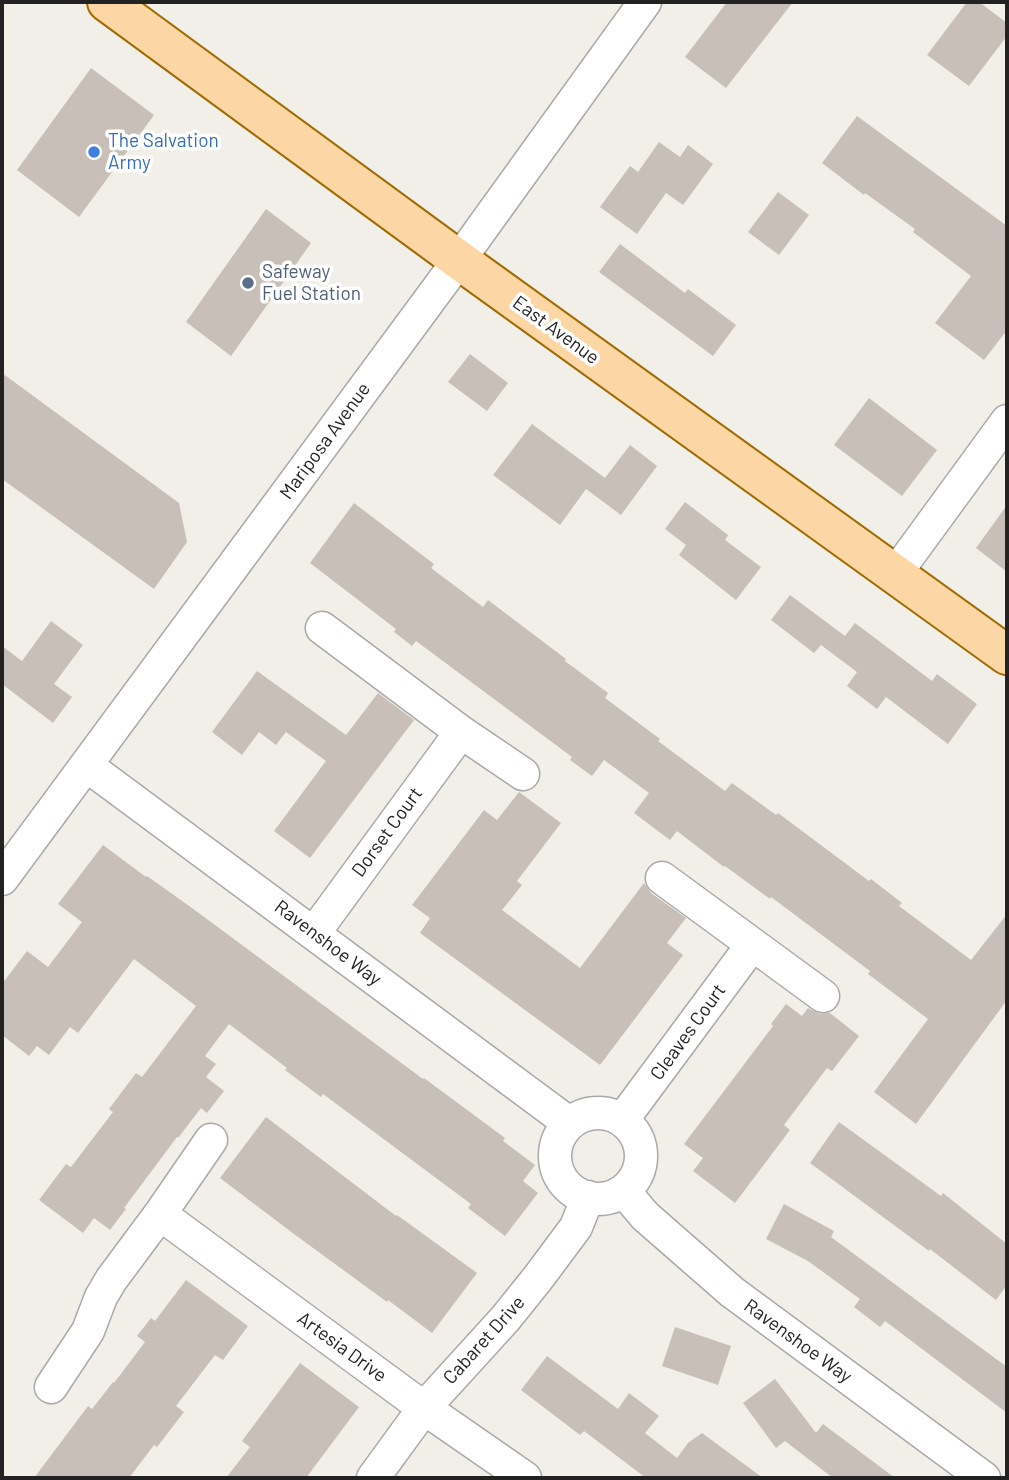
<!DOCTYPE html>
<style>
body{margin:0}
#map{position:relative;width:1009px;height:1480px;overflow:hidden;background:#f2efe9;font-family:Barlow,sans-serif}
canvas{display:block}
.frame{position:absolute;inset:0;border:4px solid #222;pointer-events:none}
</style>
<div id="map">
<canvas width="1009" height="1480"></canvas>
<div class="frame"></div>
</div>
<script>
const context = document.querySelector('canvas').getContext('2d');
context.lineJoin = 'round';
function fillPath(path, color) {
  context.fillStyle = color;
  context.fill(path, 'evenodd');
}
function shape(rows) {
  const path = new Path2D();
  for (const r of rows) {
    if (r.length === 3) {
      path.moveTo(r[0] + r[2], r[1]);
      path.arc(r[0], r[1], r[2], 0, 2 * Math.PI);
      continue;
    }
    path.moveTo(r[0], r[1]);
    for (let i = 2; i < r.length; i += 2) path.lineTo(r[i], r[i + 1]);
  }
  return path;
}
function strokePath(path, color, width, dash) {
  context.strokeStyle = color;
  context.lineWidth = width;
  context.lineCap = dash ? 'butt' : 'round';
  context.setLineDash(dash || []);
  context.stroke(path);
}
function label(font, color, halo, rows, align = 'center') {
  context.font = font + ' Barlow,sans-serif';
  context.lineWidth = 7;
  context.setLineDash([]);
  context.textBaseline = 'middle';
  context.strokeStyle = halo;
  context.fillStyle = color;
  for (const [text, x, y, turn = 0] of rows) {
    context.save();
    context.translate(x, y);
    context.rotate((+turn || 0) * Math.PI / 180);
    context.textAlign = isNaN(turn) ? turn : align;
    if (halo) context.strokeText(text, 0, 0);
    context.fillText(text, 0, 0);
    context.restore();
  }
}
const building = shape([
 [727,2,793,2,726,88,685,57],
 [967,2,979,2,1007,23,1007,36,969,86,927,55],
 [91,68,154,115,79,217,17,170],
 [857,116,1007,226,1007,330,984,360,935,323,971,276,913,232,915,229,865,193,864,195,822,163],
 [659,142,680,157,688,145,713,164,683,205,666,193,637,234,600,207,630,166,638,172],
 [778,192,809,215,779,255,748,232],
 [266,209,311,243,231,356,186,322],
 [620,244,685,293,688,289,736,325,713,356,599,272],
 [470,354,508,383,487,411,448,382],
 [2,373,179,503,187,542,154,589,2,479],
 [869,398,937,450,902,496,834,445],
 [532,424,605,478,630,445,657,466,621,515,586,489,560,525,493,475],
 [685,502,728,535,725,540,761,567,736,600,679,555,686,545,665,529],
 [354,503,434,564,431,568,483,607,488,600,566,659,565,661,608,693,605,698,660,739,658,741,725,791,732,783,776,815,778,813,869,881,871,879,902,903,899,906,971,960,1007,914,1007,1000,916,1124,874,1092,928,1019,868,974,870,971,771,897,770,899,725,866,724,867,677,831,670,840,634,813,649,793,604,760,592,776,570,760,572,757,416,641,412,646,394,632,396,629,310,563],
 [1007,505,1007,572,976,548],
 [790,595,845,636,855,623,932,681,937,674,977,704,948,744,886,697,877,709,847,686,857,672,821,645,814,653,771,620],
 [51,621,83,645,54,684,72,697,53,723,2,684,2,646,22,661],
 [257,671,346,735,378,693,414,720,310,858,274,831,326,761,286,732,276,745,259,732,242,755,212,732],
 [519,792,561,823,517,881,522,885,502,910,580,968,644,883,651,893,686,918,667,943,683,955,600,1065,420,933,430,918,412,905,484,810,497,820],
 [103,845,146,877,147,876,192,908,423,1079,424,1078,505,1138,503,1141,535,1165,523,1181,538,1193,505,1236,468,1208,471,1204,323,1094,321,1097,285,1070,287,1068,229,1024,205,1056,216,1064,206,1077,224,1091,207,1113,201,1108,178,1138,177,1137,124,1208,126,1209,110,1230,94,1218,83,1233,39,1200,66,1164,71,1167,113,1112,109,1109,136,1073,142,1077,196,1006,134,959,78,1033,70,1027,49,1055,37,1046,29,1056,2,1035,2,984,27,951,48,967,82,922,58,904],
 [786,1004,802,1016,808,1008,820,1014,830,1013,859,1036,832,1071,827,1068,784,1125,790,1130,735,1203,693,1171,703,1158,684,1144,773,1026,771,1024],
 [266,1117,396,1216,397,1215,477,1273,432,1333,388,1300,387,1302,294,1234,220,1178],
 [839,1122,941,1196,943,1193,1007,1244,1007,1285,996,1300,930,1249,929,1251,810,1163],
 [784,1204,834,1231,831,1237,1007,1367,1007,1413,885,1321,880,1327,854,1307,860,1299,808,1261,766,1239],
 [186,1280,248,1326,223,1360,215,1355,176,1406,184,1412,157,1447,154,1445,129,1478,34,1478,88,1406,92,1409,113,1382,114,1383,145,1342,137,1336,151,1318,155,1321],
 [675,1327,731,1346,718,1385,662,1366],
 [547,1356,618,1409,629,1393,659,1416,645,1433,677,1458,688,1443,702,1433,763,1478,646,1478,584,1431,580,1435,521,1390],
 [300,1363,359,1407,306,1478,226,1478,250,1447,242,1441],
 [775,1379,816,1433,823,1424,895,1478,833,1478,785,1441,776,1448,743,1403]
]);
const minor = shape([
 [896,573,1007,421],
 [322,628,461,732,523,774],
 [86,765,569,1123],
 [662,878,823,996],
 [2,879,459,260,645,2],
 [314,933,461,732],
 [598,1156,43],
 [623,1119,752,945],
 [624,1191,645,1216,732,1292,984,1478],
 [160,1214,424,1408,525,1478],
 [51,1387,88,1331,101,1297,111,1280,160,1214,211,1140],
 [373,1478,424,1408,505,1319,538,1278,576,1227,588,1197]
]);
const major = shape([
 [107,2,459,260,1007,655]
]);
const markers = [
 [94,152,7,"#3f7fe0"],
 [248,283,7,"#5c6f8a"]
];
const shopNames = [
 ["The Salvation",108,141],
 ["Army",108,163]
];
const serviceNames = [
 ["Safeway",262,272],
 ["Fuel Station",262,294]
];
const streetNames = [
 ["East Avenue",556,330,36],
 ["Mariposa Avenue",325,441,-54],
 ["Dorset Court",387,832,-54],
 ["Ravenshoe Way",328,943,37],
 ["Cleaves Court",688,1032,-54],
 ["Cabaret Drive",484,1340,-48],
 ["Ravenshoe Way",798,1341,36],
 ["Artesia Drive",342,1347,36]
];
fillPath(building, '#c7bfb8');
strokePath(minor, '#a9a9a9', 35);
strokePath(major, '#a06b00', 42);
strokePath(minor, '#fff', 32);
strokePath(major, '#fcd6a4', 38);
for (const [x, y, r, color] of markers) {
  const dot = new Path2D();
  dot.arc(x, y, r, 0, 2 * Math.PI);
  context.fillStyle = color;
  context.fill(dot);
  strokePath(dot, '#fff', 2.5);
}
label('19px', '#366cbe', '#fff', shopNames, 'left');
label('19px', '#4e5e75', '#fff', serviceNames, 'left');
label('19px', '#222', '#fff', streetNames);
</script>
